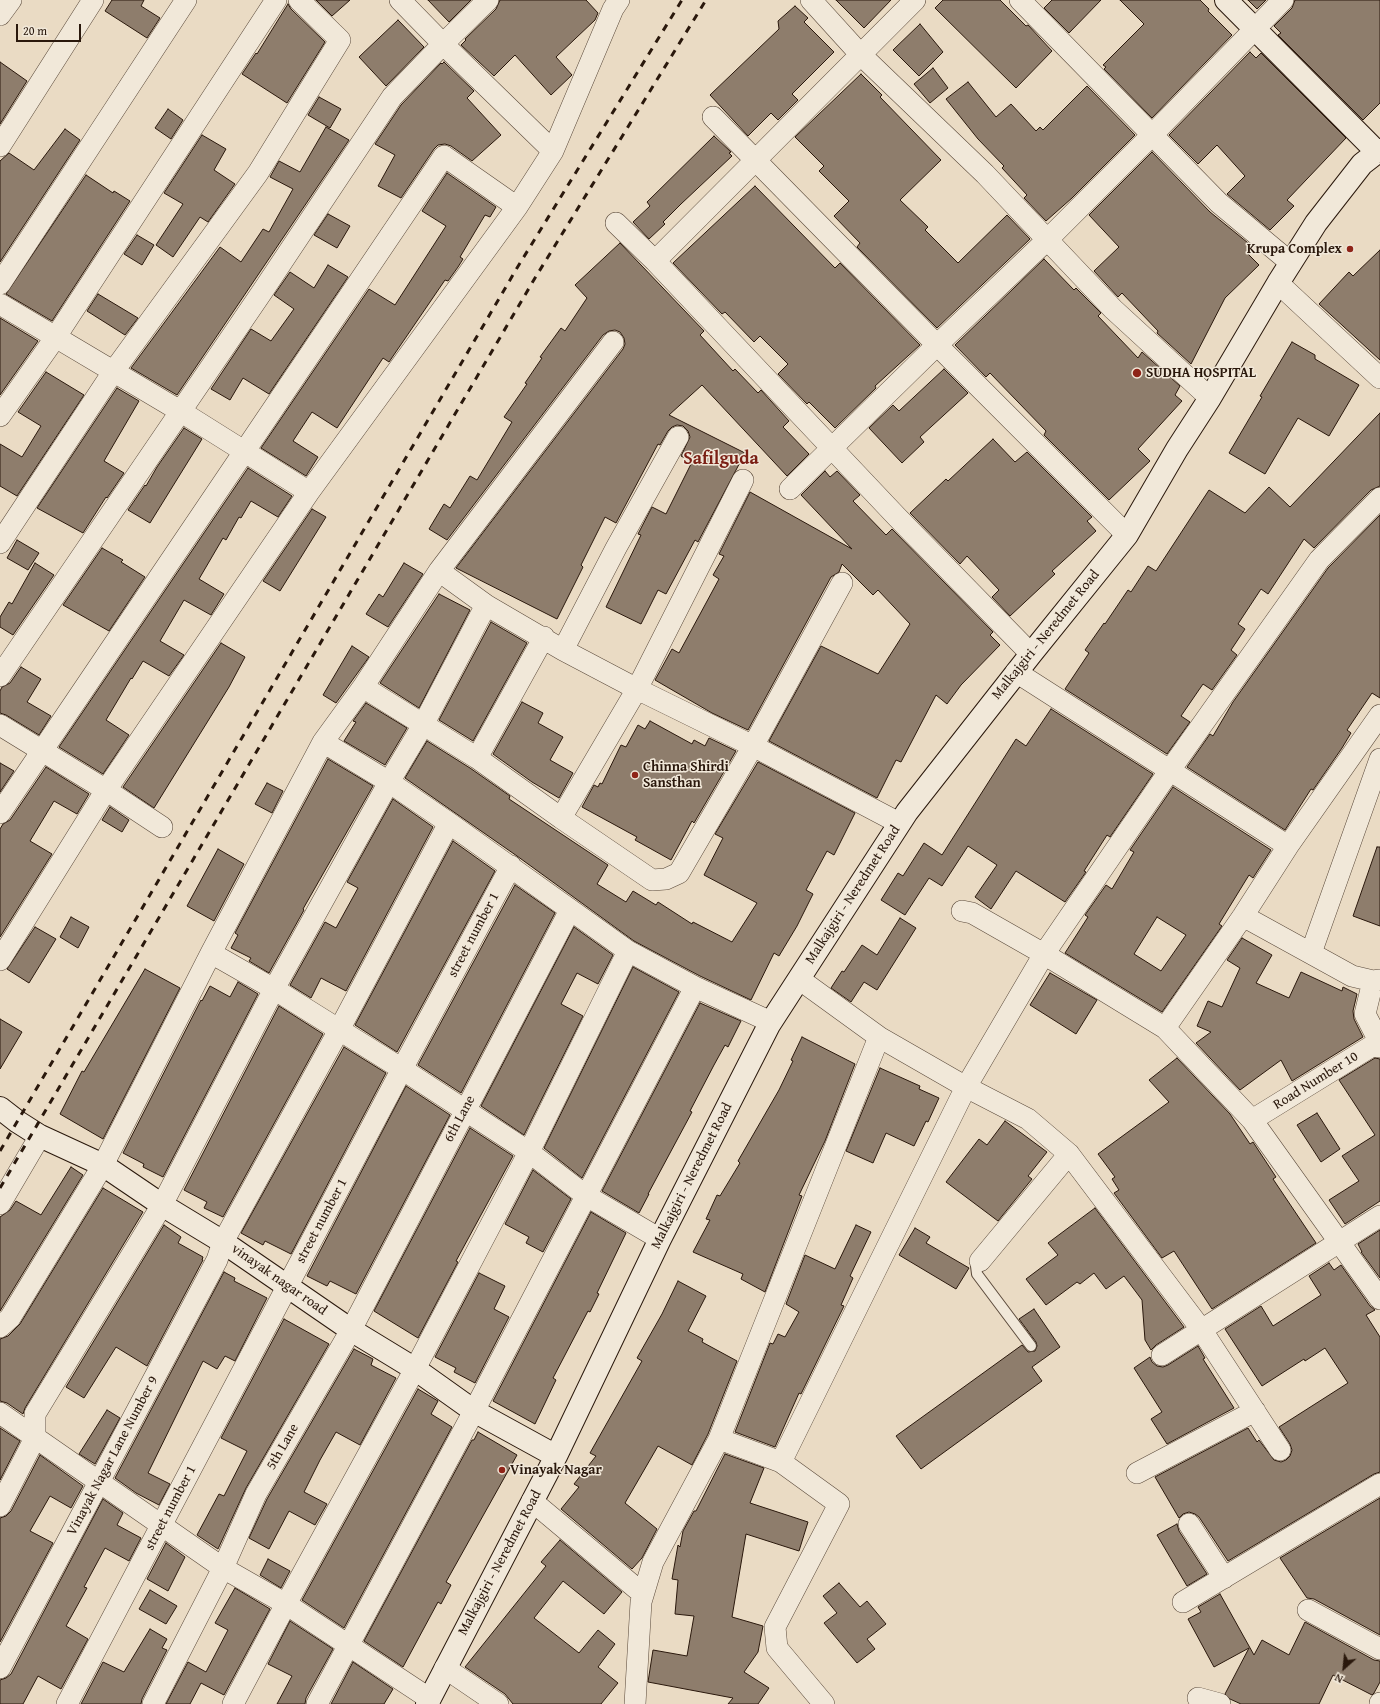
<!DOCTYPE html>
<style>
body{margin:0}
#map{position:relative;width:1380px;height:1704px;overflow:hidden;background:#eadbc4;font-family:"Gentium Book Plus",serif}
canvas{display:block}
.north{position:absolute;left:1324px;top:1648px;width:40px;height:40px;-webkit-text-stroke:3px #f1e8d9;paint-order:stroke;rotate:207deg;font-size:11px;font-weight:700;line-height:16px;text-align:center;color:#2a180c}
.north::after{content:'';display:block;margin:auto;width:14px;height:18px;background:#2a180c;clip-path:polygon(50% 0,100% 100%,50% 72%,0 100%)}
.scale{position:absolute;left:16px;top:24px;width:65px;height:18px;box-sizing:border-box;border:2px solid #2a180c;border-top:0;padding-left:5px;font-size:12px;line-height:14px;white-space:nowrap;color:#2a180c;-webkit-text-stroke:3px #f1e8d9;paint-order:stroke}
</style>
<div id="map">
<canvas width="1380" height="1704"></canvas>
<div class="north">N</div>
<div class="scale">20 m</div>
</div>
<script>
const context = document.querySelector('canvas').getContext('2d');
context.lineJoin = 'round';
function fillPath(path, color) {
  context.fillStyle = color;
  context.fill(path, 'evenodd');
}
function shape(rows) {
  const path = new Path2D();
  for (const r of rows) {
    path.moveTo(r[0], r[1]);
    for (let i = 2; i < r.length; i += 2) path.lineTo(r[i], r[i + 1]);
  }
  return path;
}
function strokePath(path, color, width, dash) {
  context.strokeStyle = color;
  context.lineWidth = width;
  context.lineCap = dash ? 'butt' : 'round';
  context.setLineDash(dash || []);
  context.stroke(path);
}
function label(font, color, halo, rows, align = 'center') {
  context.font = font + ' "Gentium Book Plus",serif';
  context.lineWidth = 3;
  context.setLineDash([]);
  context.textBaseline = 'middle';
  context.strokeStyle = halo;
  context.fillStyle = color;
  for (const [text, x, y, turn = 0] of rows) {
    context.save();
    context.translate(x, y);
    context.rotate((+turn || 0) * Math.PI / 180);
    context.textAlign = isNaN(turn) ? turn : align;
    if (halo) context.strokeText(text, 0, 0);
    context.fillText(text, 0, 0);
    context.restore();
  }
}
const building = shape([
 [112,0,144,0,141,6,160,18,147,38,105,11,112,0],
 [316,0,350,0,332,16,316,0],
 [428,0,471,0,449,22,428,0],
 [500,0,586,0,598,13,595,20,556,57,572,75,551,95,515,55,494,76,461,45,466,40,465,39,496,9,500,0],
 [836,0,891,0,864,28,836,0],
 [943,0,1000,0,1026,26,1028,25,1052,51,1016,88,935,8,943,0],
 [1052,0,1101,0,1069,33,1044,8,1052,0],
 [1120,0,1200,0,1209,9,1208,11,1232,35,1152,118,1104,69,1106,67,1103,65,1144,24,1120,0],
 [1248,0,1266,0,1257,9,1248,0],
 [1295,0,1380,0,1380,103,1363,120,1278,35,1281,33,1274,26,1292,8,1295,0],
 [288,4,291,9,325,42,287,103,242,74,256,53,257,54,288,4],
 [795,6,808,18,804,22,834,52,792,94,798,100,778,120,771,113,748,136,710,95,779,29,778,21,795,6],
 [398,20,424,47,386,86,359,57,398,20],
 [920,24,943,52,919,76,893,50,920,24],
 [1250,52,1256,58,1261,53,1346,138,1287,200,1294,206,1270,230,1227,194,1245,176,1217,145,1198,164,1169,135,1250,52],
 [0,62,27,81,0,124,0,62],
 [444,62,474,91,467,98,501,135,472,161,451,146,445,144,438,145,434,149,401,198,378,186,395,155,375,144,401,105,441,63,442,64,444,62],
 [933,68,948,88,930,103,914,84,933,68],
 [861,74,882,95,880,97,941,160,900,200,928,227,925,230,958,263,1007,215,1030,239,937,328,857,247,860,243,834,216,849,201,819,171,824,166,795,137,861,74],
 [968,82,996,117,1011,104,1036,131,1040,127,1043,130,1087,86,1135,135,1072,198,1046,221,1024,198,1027,195,1002,168,1004,166,978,139,946,99,968,82],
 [319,97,341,109,330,128,308,115,319,97],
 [168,109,183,120,171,139,155,128,168,109],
 [326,127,349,140,177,395,131,368,220,247,241,262,263,229,269,232,293,189,270,177,279,161,300,172,326,127],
 [65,129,80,140,0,262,0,161,9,153,34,170,65,129],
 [202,135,226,149,214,170,235,184,208,222,200,217,173,257,156,245,183,204,164,193,202,135],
 [714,136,731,152,729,153,732,156,681,204,663,222,665,224,649,239,633,222,650,206,647,202,714,136],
 [1152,152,1210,212,1253,247,1247,253,1259,265,1225,298,1191,364,1157,333,1158,331,1122,293,1118,297,1094,271,1119,247,1089,215,1152,152],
 [447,173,496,207,490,217,485,215,460,257,463,259,458,267,448,281,445,280,389,362,383,358,337,428,312,412,293,441,318,457,306,476,261,448,369,289,395,305,446,226,422,211,447,173],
 [86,175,113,193,114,191,130,201,52,321,6,294,86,175],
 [755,186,835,268,840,263,920,345,875,386,876,388,835,428,809,402,807,404,778,374,788,364,760,336,754,342,725,312,722,314,673,263,755,186],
 [328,214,350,226,337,248,314,235,328,214],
 [137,235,154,245,142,265,124,254,137,235],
 [620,243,704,331,700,335,733,371,735,369,758,393,761,390,789,421,783,427,809,454,787,476,702,385,669,415,745,453,698,542,695,540,666,594,658,590,641,624,606,607,641,535,638,534,652,507,666,514,692,462,681,456,690,437,688,431,683,426,677,425,672,427,668,431,660,445,658,444,616,523,605,517,581,565,583,567,557,619,456,568,623,349,625,344,624,338,620,332,615,330,609,331,603,335,447,540,429,529,444,504,450,508,470,476,477,480,512,422,504,417,527,384,525,383,542,358,540,357,561,328,565,331,587,298,575,285,620,243],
 [1380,250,1380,360,1319,304,1349,272,1353,276,1380,250],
 [1044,259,1074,290,1076,288,1101,313,1098,316,1138,358,1142,352,1180,386,1175,395,1182,401,1138,449,1150,461,1109,500,1044,435,1046,431,990,373,986,377,955,345,1044,259],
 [328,265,348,277,269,394,243,378,230,400,211,389,251,329,271,341,294,309,274,295,290,272,314,288,328,265],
 [98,294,138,318,125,335,87,311,98,294],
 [0,318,38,341,0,395,0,318],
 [1292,342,1315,355,1315,359,1359,385,1329,436,1298,418,1265,474,1229,453,1262,397,1260,396,1292,342],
 [944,369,968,393,920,437,924,442,902,463,869,428,893,405,899,411,944,369],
 [46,372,84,395,17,496,0,486,0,444,22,457,41,426,18,412,46,372],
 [117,388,139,401,104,461,124,473,107,498,106,497,83,533,37,508,117,388],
 [1380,413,1380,486,1371,490,1314,548,1304,539,1268,594,1261,589,1238,624,1245,629,1231,650,1237,655,1212,690,1203,684,1181,716,1190,722,1167,754,1065,689,1089,653,1085,650,1104,623,1105,624,1128,590,1131,592,1148,566,1156,571,1209,490,1245,513,1269,487,1290,507,1380,413],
 [184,428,202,439,150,523,128,510,145,485,146,486,157,467,184,428],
 [993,439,1015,462,1027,452,1092,517,1087,521,1096,531,1052,571,1055,574,1010,616,992,597,999,590,967,556,960,564,910,513,946,479,948,481,993,439],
 [248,468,292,496,278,517,251,501,241,518,239,517,226,540,223,538,199,579,224,594,211,615,184,600,160,641,184,655,169,676,143,661,132,679,131,678,106,720,129,735,103,774,59,747,248,468],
 [825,471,830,477,837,471,860,495,853,501,886,535,892,529,993,632,990,635,1000,645,961,685,947,704,936,695,901,762,896,760,877,798,769,741,821,646,878,674,910,624,878,590,873,595,842,564,839,572,831,577,748,730,712,713,655,680,672,649,679,653,719,579,713,575,724,556,719,554,750,492,852,549,801,495,825,471],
 [312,509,326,517,280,591,263,581,312,509],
 [1380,515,1380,698,1372,693,1347,730,1351,733,1342,748,1313,790,1311,789,1285,830,1187,767,1210,734,1213,736,1233,702,1328,568,1380,515],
 [17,540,39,553,28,570,7,558,17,540],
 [102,548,123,560,121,562,145,577,109,631,63,605,102,548],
 [35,563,54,575,13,635,0,627,0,617,9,602,12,604,35,563],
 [404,563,423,574,388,627,366,614,379,594,383,597,404,563],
 [439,594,470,610,419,708,380,683,439,594],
 [491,622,527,643,473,741,439,720,491,622],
 [221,643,245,657,229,687,154,808,123,787,221,643],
 [352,646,369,657,336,703,323,695,352,646],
 [21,667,41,679,27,702,51,716,39,735,6,715,0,713,0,691,2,687,10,683,21,667],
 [522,702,543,713,538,723,563,737,550,760,573,773,559,798,532,782,493,754,522,702],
 [366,703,407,728,385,765,344,741,356,722,353,721,366,703],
 [1051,709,1153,774,1110,837,1107,835,1084,871,1086,872,1065,902,1016,871,991,909,975,897,997,865,968,846,942,886,929,878,905,915,881,900,898,873,903,876,924,843,942,855,1016,739,1026,746,1051,709],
 [650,721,692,744,694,740,705,746,709,738,736,751,694,823,692,821,671,860,635,840,637,837,582,807,594,785,598,787,600,783,602,784,621,745,626,747,638,725,645,729,650,721],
 [427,741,470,768,510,796,509,799,608,865,597,884,626,902,633,891,656,905,658,902,692,924,693,922,732,942,757,903,704,875,723,838,715,834,758,762,855,813,834,855,827,851,806,890,813,894,797,926,779,956,774,953,751,1000,700,976,634,941,517,856,405,778,427,741],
 [328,759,373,786,303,909,304,910,269,973,249,961,251,958,231,948,238,935,235,933,328,759],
 [0,763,14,771,0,792,0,763],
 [46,767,89,794,77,814,54,801,30,841,52,854,0,937,0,829,3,824,10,820,46,767],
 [267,783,283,791,272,813,255,804,267,783],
 [1173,787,1271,850,1253,878,1249,875,1219,924,1222,926,1162,1012,1065,953,1088,917,1085,915,1106,885,1112,889,1134,852,1130,850,1173,787],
 [1157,917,1186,935,1161,971,1134,954,1157,917],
 [393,799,433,827,346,991,321,978,311,998,290,985,325,922,336,928,358,888,347,882,393,799],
 [110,807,129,820,122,832,102,820,110,807],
 [453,841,495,871,397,1052,355,1025,453,841],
 [1377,847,1380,847,1380,926,1353,916,1377,847],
 [218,849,244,864,214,921,187,906,218,849],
 [515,885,555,913,461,1093,418,1065,515,885],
 [71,917,89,927,78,948,60,937,71,917],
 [900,918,916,928,877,990,864,982,851,1002,831,988,842,971,844,972,862,945,877,955,900,918],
 [35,927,56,939,29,983,7,969,35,927],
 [574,927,613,955,598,984,577,973,561,1004,583,1016,524,1135,481,1106,574,927],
 [1242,938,1272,955,1256,983,1289,998,1301,972,1342,991,1343,987,1357,994,1353,1011,1354,1019,1363,1037,1292,1081,1281,1060,1240,1090,1196,1043,1211,1032,1197,1026,1208,1001,1222,1007,1240,968,1227,960,1242,938],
 [633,967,679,992,582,1178,544,1148,633,967],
 [145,969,180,988,103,1139,60,1114,82,1071,84,1072,145,969],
 [1050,973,1097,1000,1076,1034,1030,1005,1050,973],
 [238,982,258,994,163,1177,143,1167,144,1164,123,1153,201,1000,202,1001,210,986,230,997,238,982],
 [700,1003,741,1021,728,1047,725,1045,714,1065,690,1111,692,1112,648,1194,649,1194,639,1213,602,1191,700,1003],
 [279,1006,323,1034,223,1217,204,1208,207,1202,184,1190,279,1006],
 [0,1019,22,1032,0,1069,0,1019],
 [802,1037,855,1064,825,1141,799,1195,802,1196,765,1292,741,1279,743,1274,693,1252,710,1220,706,1219,717,1195,720,1196,740,1163,738,1161,779,1090,793,1061,791,1060,802,1037],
 [344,1047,386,1073,291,1254,265,1241,263,1245,241,1233,344,1047],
 [1177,1058,1230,1114,1250,1144,1253,1142,1276,1177,1273,1179,1316,1243,1212,1309,1174,1251,1162,1258,1114,1193,1119,1190,1112,1179,1115,1177,1098,1154,1169,1102,1149,1080,1177,1058],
 [1375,1058,1380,1059,1380,1201,1345,1224,1329,1200,1359,1181,1342,1156,1375,1135,1339,1080,1375,1058],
 [880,1068,920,1086,919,1089,939,1098,928,1122,926,1121,914,1146,886,1133,873,1163,846,1151,880,1068],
 [406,1086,450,1115,356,1294,330,1281,327,1286,307,1276,406,1086],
 [1317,1113,1340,1149,1321,1162,1297,1125,1317,1113],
 [1005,1121,1047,1152,1028,1176,1032,1179,998,1221,946,1182,979,1139,987,1145,1005,1121],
 [470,1128,513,1156,456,1261,458,1262,418,1338,374,1311,470,1128],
 [71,1167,83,1175,0,1311,0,1217,10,1210,16,1201,41,1215,71,1167],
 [533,1170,571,1199,543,1252,526,1243,529,1237,505,1224,533,1170],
 [103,1188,143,1212,25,1408,23,1414,7,1403,0,1401,0,1339,8,1336,20,1324,103,1188],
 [1095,1208,1184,1327,1156,1345,1151,1350,1145,1340,1142,1300,1124,1276,1106,1289,1094,1273,1080,1284,1077,1282,1046,1305,1026,1279,1058,1255,1048,1243,1095,1208],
 [591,1212,626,1233,597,1293,599,1294,590,1312,588,1311,553,1378,556,1380,535,1424,493,1401,591,1212],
 [164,1225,181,1237,178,1243,203,1257,202,1260,203,1260,147,1366,116,1347,84,1398,66,1387,164,1225],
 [856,1225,871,1232,850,1276,853,1278,841,1305,844,1306,801,1394,799,1393,775,1447,735,1432,770,1343,773,1344,778,1334,785,1337,799,1312,786,1304,805,1255,835,1269,856,1225],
 [915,1228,930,1237,926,1243,969,1268,956,1289,899,1255,915,1228],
 [1380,1230,1380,1278,1361,1252,1362,1252,1358,1244,1380,1230],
 [1329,1263,1334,1270,1341,1265,1370,1306,1375,1310,1366,1315,1380,1337,1380,1472,1374,1474,1228,1561,1199,1517,1195,1514,1189,1512,1183,1514,1179,1518,1155,1477,1248,1428,1257,1442,1259,1440,1274,1460,1281,1462,1286,1460,1290,1456,1292,1450,1290,1444,1279,1427,1348,1383,1325,1348,1305,1361,1304,1359,1262,1386,1225,1329,1261,1306,1273,1326,1321,1295,1309,1276,1329,1263],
 [224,1272,235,1278,234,1281,267,1298,235,1361,225,1356,217,1369,203,1361,148,1473,170,1484,159,1505,136,1493,115,1478,224,1272],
 [479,1273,505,1286,494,1309,509,1317,475,1383,454,1372,456,1368,435,1357,479,1273],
 [678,1281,706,1296,688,1331,703,1339,702,1342,737,1361,708,1434,692,1465,658,1446,625,1503,657,1529,642,1558,632,1569,561,1509,579,1487,574,1484,596,1456,590,1453,642,1361,637,1358,662,1314,678,1281],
 [1034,1309,1060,1347,1032,1367,1042,1381,921,1469,896,1436,1022,1345,1028,1352,1035,1351,1037,1346,1036,1342,1019,1319,1034,1309],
 [284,1319,329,1344,246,1488,218,1549,197,1535,219,1494,224,1496,247,1451,221,1438,284,1319],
 [1198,1346,1205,1358,1203,1359,1234,1408,1167,1444,1151,1419,1162,1412,1134,1368,1150,1357,1152,1362,1157,1366,1163,1367,1168,1365,1198,1346],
 [354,1349,373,1359,371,1365,396,1378,360,1445,336,1432,320,1460,304,1492,327,1504,315,1525,289,1511,269,1549,249,1538,267,1499,354,1349],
 [418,1389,438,1401,431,1414,452,1427,344,1628,302,1600,418,1389],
 [107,1410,120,1418,95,1464,79,1454,107,1410],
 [0,1428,20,1441,0,1480,0,1428],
 [478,1432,517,1455,446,1582,451,1585,441,1604,438,1602,403,1667,364,1641,472,1440,474,1440,478,1432],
 [725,1454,764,1468,750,1503,808,1522,799,1551,746,1534,732,1617,763,1626,758,1652,744,1672,769,1688,758,1704,728,1704,733,1698,648,1682,653,1650,687,1656,694,1616,675,1614,678,1580,672,1579,678,1545,680,1547,683,1531,694,1511,696,1511,725,1454],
 [40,1455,83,1486,71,1508,50,1496,30,1531,53,1543,0,1642,0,1518,6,1516,11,1511,40,1455],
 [1380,1498,1380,1635,1314,1599,1307,1598,1280,1558,1380,1498],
 [103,1499,123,1513,117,1525,141,1538,129,1561,105,1548,84,1587,87,1588,66,1626,88,1639,61,1689,38,1676,23,1704,0,1704,0,1680,6,1678,11,1674,103,1499],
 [1177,1524,1179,1531,1207,1574,1187,1586,1157,1535,1177,1524],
 [560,1540,622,1592,604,1614,563,1581,534,1618,579,1653,598,1630,615,1644,598,1667,618,1683,601,1704,513,1704,505,1694,465,1667,546,1566,541,1562,560,1540],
 [166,1543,185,1557,168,1591,147,1579,166,1543],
 [268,1559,290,1571,281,1588,260,1575,268,1559],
 [839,1583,860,1607,867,1601,886,1624,867,1639,875,1649,857,1663,824,1623,837,1613,823,1596,839,1583],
 [235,1588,270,1609,224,1695,201,1683,190,1704,166,1704,188,1662,206,1672,228,1630,215,1623,235,1588],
 [150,1590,177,1606,166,1624,139,1609,150,1590],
 [1220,1594,1254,1655,1262,1640,1289,1655,1305,1622,1374,1660,1380,1661,1380,1682,1374,1693,1372,1695,1333,1675,1319,1704,1241,1704,1230,1699,1225,1694,1249,1648,1214,1667,1188,1619,1201,1612,1198,1607,1220,1594],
 [290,1621,333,1649,306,1698,305,1704,277,1704,292,1676,268,1664,290,1621],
 [150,1629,167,1639,162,1648,167,1650,142,1699,141,1704,81,1704,103,1662,124,1672,150,1629],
 [353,1662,393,1689,384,1704,331,1704,353,1662]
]);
const lane = shape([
 [980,1261,976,1266,977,1274,1031,1346]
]);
const street = shape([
 [400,0,443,44,553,151],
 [811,0,860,54,985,174,1113,309,1210,398],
 [1020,0,1219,203,1291,263],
 [0,15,11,0],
 [713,117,937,345,1127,535],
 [0,146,93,0],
 [616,223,655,261,897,517,1031,654],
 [655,261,915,0],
 [1278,283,1380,378],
 [0,284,186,0],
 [0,304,180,411,309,492],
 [0,416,55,338,276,0],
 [790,489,937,345,1048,239,1152,135,1283,0],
 [0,543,113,372,258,173,340,40,299,0],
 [439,571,486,605,563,650,637,689,753,746,899,823],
 [563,650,616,548,678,437],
 [1016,672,1288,846],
 [0,676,262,292,392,97,443,44,488,0],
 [363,687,477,758,561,818,652,880,666,879,679,873,753,746,842,583],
 [0,725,106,790,162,827],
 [323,742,389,782,449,823,628,951,695,987,771,1022],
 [477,758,544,637],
 [0,813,444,156,517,207],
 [561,818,637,689,743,480],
 [962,911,972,913,1044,954,1165,1028,1252,1120,1380,1299],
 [1243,916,1352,976,1373,981,1380,980],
 [211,953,274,989,402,1069,529,1152,585,1195,660,1239],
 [1311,953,1380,759],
 [0,960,106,790,309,492,517,207,553,151,613,9,619,0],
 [799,979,879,1037,966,1087,1028,1119,1069,1154,1201,1329,1280,1450],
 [1373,981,1365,1014,1380,1043],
 [1165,1028,1243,916,1288,846,1380,715],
 [1252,1120,1372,1046,1380,1047],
 [0,1204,40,1136],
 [980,1261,1069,1154],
 [0,1327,10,1318,103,1165,211,953,323,742,363,687,439,571,613,342],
 [1162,1355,1380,1216],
 [0,1413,223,1568,286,1604,430,1699],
 [719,1439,781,1462,839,1504,775,1627,777,1648,824,1704],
 [781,1462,966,1087,1044,954,1170,770,1319,560,1380,498],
 [1137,1473,1255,1411],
 [532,1501,643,1594],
 [0,1506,35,1438,35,1414,162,1205,274,989,389,782,423,725,486,605],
 [1189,1524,1224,1578],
 [1183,1602,1380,1484],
 [1308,1610,1380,1649],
 [0,1668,217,1260,223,1242,339,1030,449,823],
 [445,1668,498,1704],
 [1198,1698,1220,1704],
 [67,1704,402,1069,511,866],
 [153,1704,223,1568,256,1494,351,1330,570,910],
 [233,1704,286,1604,415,1369,529,1152,628,951],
 [317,1704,474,1411,695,987],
 [635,1704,641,1602,653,1562,719,1439,879,1037],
 [1380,1704,1380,1703]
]);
const secondary = shape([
 [1226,0,1377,152],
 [0,1108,18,1122,40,1136,103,1165,162,1205,223,1242,351,1330,415,1369,474,1411,556,1456],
 [427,1704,556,1456,660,1239,769,1025,907,812,1031,654,1127,535,1177,449,1210,398,1278,283,1316,223,1362,164,1380,150]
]);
const rail = shape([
 [0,1151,517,268,682,0],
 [0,1188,535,278,706,0]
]);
const markers = [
 [1350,249,4,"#8f2418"],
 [1137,373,5,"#8f2418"],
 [635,775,4,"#8f2418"],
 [502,1470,4,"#8f2418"]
];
const poiNames = [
 ["Krupa Complex",1342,249,"right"],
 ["SUDHA HOSPITAL",1146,373],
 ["Chinna Shirdi",643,767],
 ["Sansthan",643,783],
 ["Vinayak Nagar",510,1470]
];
const streetNames = [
 ["Malkajgiri - Neredmet Road",1046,635,-51],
 ["Malkajgiri - Neredmet Road",853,895,-57],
 ["street number 1",474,935,-62],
 ["Road Number 10",1316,1081,-32],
 ["6th Lane",460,1119,-62],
 ["Malkajgiri - Neredmet Road",692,1176,-63],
 ["street number 1",322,1221,-62],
 ["vinayak nagar road",279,1280,35],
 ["5th Lane",283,1447,-60],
 ["Vinayak Nagar Lane Number 9",113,1456,-62],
 ["street number 1",171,1508,-62],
 ["Malkajgiri - Neredmet Road",500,1563,-62]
];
const districtNames = [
 ["Safilguda",721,459]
];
fillPath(building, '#8e7d6c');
strokePath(building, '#2a180c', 1);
strokePath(lane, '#5a493a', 12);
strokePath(street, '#5a493a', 22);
strokePath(secondary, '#2a180c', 24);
strokePath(lane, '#f1e8d9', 10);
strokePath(street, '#f1e8d9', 21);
strokePath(secondary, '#f1e8d9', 22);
strokePath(rail, '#2a180c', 3, [7, 7]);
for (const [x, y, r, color] of markers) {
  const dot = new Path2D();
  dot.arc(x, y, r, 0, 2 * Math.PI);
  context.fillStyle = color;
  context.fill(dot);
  strokePath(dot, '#f1e8d9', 1.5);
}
label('bold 14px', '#2a180c', '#f1e8d9', poiNames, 'left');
label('14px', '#2a180c', '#f1e8d9', streetNames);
label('bold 18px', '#7a1f14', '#f1e8d9', districtNames);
</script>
